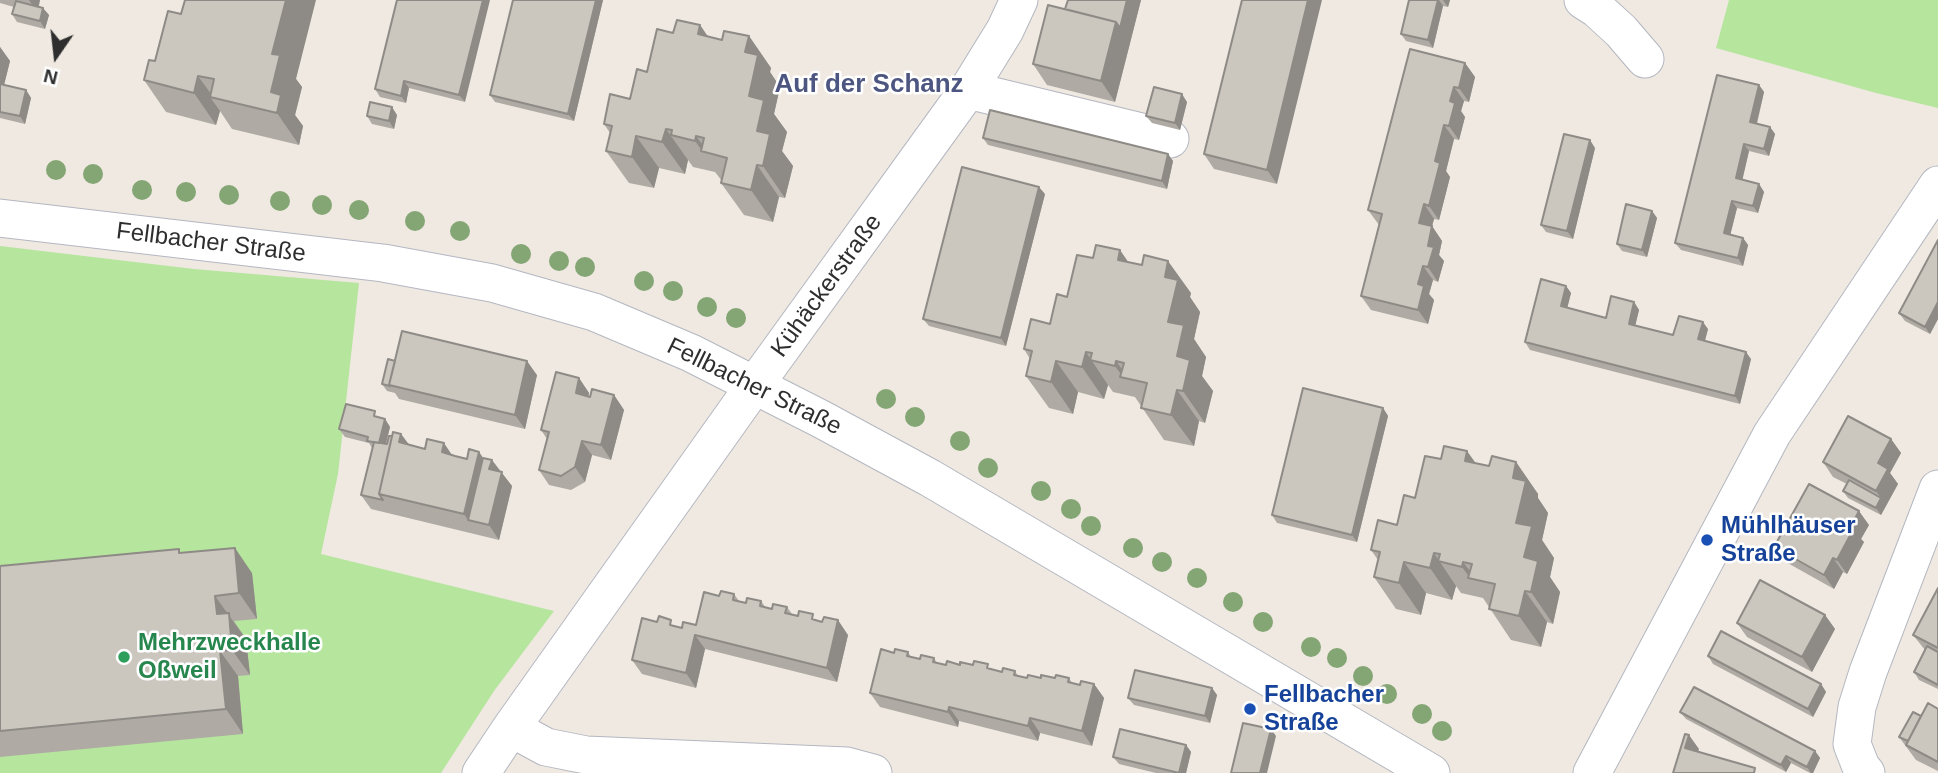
<!DOCTYPE html>
<meta charset="utf-8">
<style>
body{margin:0}
#map{position:relative;width:1938px;height:773px;overflow:hidden;background:#efe9e1;font-family:Helvetica,sans-serif}
canvas{display:block}
.north{position:absolute;left:21px;top:21px;width:70px;height:70px;-webkit-text-stroke:5px #fff;paint-order:stroke;rotate:194deg;font-size:19px;font-weight:700;line-height:28px;text-align:center;color:#2e2e2e}
.north::after{content:'';display:block;margin:auto;width:24px;height:32px;background:#2e2e2e;clip-path:polygon(50% 0,100% 100%,50% 72%,0 100%)}
</style>
<div id="map">
<canvas width="1938" height="773"></canvas>
<div class="north">N</div>
</div>
<script>
const context = document.querySelector('canvas').getContext('2d');
context.lineJoin = 'round';
function fillPath(path, color) {
  context.fillStyle = color;
  context.fill(path, 'evenodd');
}
function shape(rows) {
  const path = new Path2D();
  for (const r of rows) {
    path.moveTo(r[0], r[1]);
    for (let i = 2; i < r.length; i += 2) path.lineTo(r[i], r[i + 1]);
  }
  return path;
}
function strokePath(path, color, width, dash) {
  context.strokeStyle = color;
  context.lineWidth = width;
  context.lineCap = dash ? 'butt' : 'round';
  context.setLineDash(dash || []);
  context.stroke(path);
}
function label(font, color, halo, rows, align = 'center') {
  context.font = font + ' Helvetica,sans-serif';
  context.lineWidth = 5;
  context.setLineDash([]);
  context.textBaseline = 'middle';
  context.strokeStyle = halo;
  context.fillStyle = color;
  for (const [text, x, y, turn = 0] of rows) {
    context.save();
    context.translate(x, y);
    context.rotate((+turn || 0) * Math.PI / 180);
    context.textAlign = isNaN(turn) ? turn : align;
    if (halo) context.strokeText(text, 0, 0);
    context.fillText(text, 0, 0);
    context.restore();
  }
}
const green = shape([
 [1729,0,1938,0,1938,108,1876,93,1716,48],
 [0,246,194,269,359,283,338,474,321,554,554,611,494,691,441,773,0,773]
]);
const minor = shape([
 [1583,0,1597,9,1621,31,1645,59],
 [968,90,1170,139],
 [0,218,383,263,492,283,594,312,691,353,821,419,930,478,1431,773],
 [511,728,546,747,586,755,847,766,873,773],
 [481,773,511,728,754,386,968,90,1005,30,1019,0],
 [1592,773,1772,434,1938,185],
 [1866,773,1861,767,1852,744,1857,707,1868,672,1938,489]
]);
const trees = [
 [56,170],
 [93,174],
 [142,190],
 [186,192],
 [229,195],
 [280,201],
 [322,205],
 [359,210],
 [415,221],
 [460,231],
 [521,254],
 [559,261],
 [585,267],
 [644,281],
 [673,291],
 [707,307],
 [736,318],
 [886,399],
 [915,417],
 [960,441],
 [988,468],
 [1041,491],
 [1071,509],
 [1091,526],
 [1133,548],
 [1162,562],
 [1197,578],
 [1233,602],
 [1263,622],
 [1311,647],
 [1337,658],
 [1363,676],
 [1387,694],
 [1422,714],
 [1442,731]
];
const wall = shape([
 [0,0,40,0,39,6,49,15,45,29,17,22,12,14,14,7,0,3],
 [397,0,465,102,409,88,406,103,380,97,375,89],
 [513,0,603,0,574,121,495,102,490,95],
 [1068,0,1141,0,1115,102,1047,85,1033,64,1065,9],
 [1242,0,1277,184,1214,169,1204,154],
 [1409,0,1450,0,1448,7,1443,6,1433,48,1406,41,1401,34],
 [700,25,708,37,722,40,749,36,771,68,770,72,780,87,774,114,787,132,782,151,793,166,785,198,779,197,773,222,744,215,721,183,722,181,715,172,693,167,688,160,685,174,659,168,654,188,629,183,606,151,610,133,604,124,630,99,673,33],
 [0,47,10,61,4,85,26,90,31,98,25,124,0,118],
 [155,61,296,79,302,87,295,115,303,126,299,145,232,129,220,111,216,125,166,112,144,80],
 [1465,63,1475,77,1469,102,1464,101,1461,111,1465,117,1459,140,1454,139,1446,171,1450,177,1439,220,1434,219,1432,226,1442,241,1439,255,1444,261,1438,282,1433,280,1429,294,1434,300,1428,324,1371,310,1361,296,1379,225,1368,210],
 [1759,85,1764,92,1757,124,1770,127,1775,134,1769,156,1749,151,1742,180,1759,184,1764,192,1758,213,1737,208,1730,235,1743,238,1748,245,1743,266,1681,250,1675,243],
 [1187,102,1180,130,1152,123,1146,116],
 [397,115,394,129,372,124,367,116],
 [983,138,1168,154,1173,161,1167,189,988,145],
 [1595,148,1573,239,1546,232,1541,225],
 [1045,194,1006,346,929,326,923,319],
 [1652,211,1657,218,1647,257,1622,251,1617,244],
 [1938,240,1938,319,1930,334,1905,321,1899,313],
 [1093,258,1128,262,1191,293,1190,297,1200,312,1194,339,1206,357,1202,376,1213,391,1205,423,1199,421,1194,446,1164,440,1135,397,1113,392,1108,385,1104,399,1078,392,1073,414,1049,408,1026,376,1030,359,1024,349,1050,324],
 [1566,286,1571,293,1567,308,1606,318,1634,302,1639,310,1635,325,1673,335,1708,329,1705,341,1751,359,1740,404,1530,350,1525,342],
 [395,361,537,375,525,429,399,399,395,393,387,391,382,384],
 [579,378,589,393,588,396,614,395,624,410,611,460,592,455,585,482,571,490,549,485,539,470,547,439,541,430],
 [1383,408,1388,416,1357,542,1277,523,1272,515],
 [379,418,385,419,390,427,386,444,392,436,401,434,409,445,467,459,479,452,483,458,500,471,512,486,499,540,371,509,361,495,372,448,369,443,345,437,339,429],
 [1891,439,1901,453,1890,473,1898,484,1881,515,1848,498,1843,491,1847,484,1833,477,1823,462],
 [1441,459,1475,463,1489,466,1516,462,1538,494,1538,498,1548,513,1542,540,1554,558,1550,577,1560,592,1553,624,1547,622,1541,647,1511,640,1483,598,1461,593,1456,586,1452,600,1426,593,1421,615,1396,609,1374,577,1378,560,1371,550,1397,525],
 [1869,525,1861,539,1864,542,1847,574,1843,572,1834,589,1784,561,1774,547],
 [182,553,252,573,257,619,234,621,246,639,250,675,238,676,243,734,0,757,0,566],
 [1938,588,1938,689,1919,680,1914,672,1925,650,1913,635],
 [734,594,739,601,746,603,761,601,766,608,772,609,787,607,792,614,818,621,848,635,837,682,705,649,696,688,642,674,632,660,682,628,696,625,719,596],
 [1825,615,1835,629,1812,672,1747,637,1737,623],
 [908,652,911,657,920,659,934,658,937,663,946,665,960,665,1002,672,1015,671,1018,676,1027,678,1069,678,1072,683,1080,685,1094,684,1104,698,1092,746,1040,733,1038,741,959,721,958,727,880,707,870,693,894,653],
 [1708,656,1821,684,1826,692,1813,717,1713,664],
 [1212,688,1217,695,1210,723,1134,705,1128,698],
 [1938,709,1938,771,1916,760,1899,737,1921,716],
 [1680,712,1815,751,1820,758,1813,773,1810,773,1791,763,1786,772,1686,719],
 [1186,745,1191,752,1186,773,1156,773,1119,764,1113,757]
]);
const shadedWall = shape([
 [29,0,40,0,37,12],
 [286,0,316,0,296,79,302,87,295,115,303,126,299,145,277,113,271,92,272,54],
 [483,0,490,0,465,102,459,95],
 [596,0,603,0,574,121,568,114],
 [1127,0,1141,0,1115,102,1101,81,1116,22],
 [1308,0,1322,0,1277,184,1267,170],
 [1438,0,1439,0,1443,6,1433,48,1428,40],
 [1443,0,1450,0,1448,7],
 [43,8,49,15,45,29,40,21],
 [700,25,722,57,698,34],
 [749,36,771,68,770,72,780,87,774,114,787,132,782,151,793,166,785,198,763,166,757,131,749,96,745,52],
 [0,47,10,61,0,101],
 [1465,63,1475,77,1469,102,1459,88],
 [198,76,214,98,210,97,220,111,216,125,194,93],
 [404,81,409,88,406,103,401,96],
 [1759,85,1764,92,1755,130,1750,122],
 [1454,87,1464,101,1461,111,1465,117,1459,140,1449,126,1450,101],
 [26,90,31,98,25,124,20,116],
 [1182,94,1187,102,1180,130,1175,123],
 [392,107,397,115,394,129,389,121],
 [1444,125,1454,139,1446,171,1450,177,1439,220,1429,206,1435,161],
 [1770,127,1775,134,1769,156,1764,149],
 [666,129,688,160,685,174,662,142],
 [636,136,659,168,654,188,632,157],
 [696,136,709,153,703,152,695,141],
 [1590,140,1595,148,1573,239,1567,231],
 [1744,144,1749,151,1741,186,1736,178],
 [1168,154,1173,161,1167,189,1162,181],
 [757,165,779,197,773,222,751,190],
 [1759,184,1764,192,1758,213,1753,206],
 [1039,187,1045,194,1006,346,1001,338],
 [1732,201,1737,208,1729,240,1724,233],
 [1424,204,1434,219,1429,237,1419,223],
 [1652,211,1657,218,1647,257,1642,250],
 [1432,226,1442,241,1439,255,1444,261,1438,282,1428,267,1428,246],
 [1743,238,1748,245,1743,266,1738,258],
 [1120,250,1142,282,1118,260],
 [1168,261,1191,293,1190,297,1200,312,1194,339,1206,357,1202,376,1213,391,1205,423,1183,391,1177,356,1168,322,1165,277],
 [1423,266,1433,280,1429,294,1434,300,1428,324,1418,310,1418,284],
 [1566,286,1571,293,1566,313,1561,306],
 [1634,302,1639,310,1634,331,1629,324],
 [1938,302,1938,319,1930,334,1925,327],
 [1703,322,1708,329,1703,347,1698,339],
 [1086,352,1108,385,1104,399,1082,367],
 [1746,352,1751,359,1740,404,1735,396],
 [527,361,537,375,525,429,515,415],
 [1056,361,1078,392,1073,414,1051,382],
 [1116,361,1129,379,1123,377,1115,366],
 [579,378,589,393,586,408,576,393],
 [1177,390,1199,421,1194,446,1171,415],
 [614,395,624,410,611,460,601,445],
 [1383,408,1388,416,1357,542,1352,535],
 [385,419,390,427,384,451,379,444],
 [401,434,416,454,384,495],
 [1891,439,1901,453,1890,473,1898,484,1881,515,1876,508,1881,498,1876,491,1878,463],
 [582,441,592,455,585,482,575,467],
 [444,443,458,464,442,452],
 [1467,451,1490,483,1465,461],
 [479,452,490,468,492,460,512,486,499,540,489,525,468,520,478,535,464,514],
 [1516,462,1538,494,1538,498,1548,513,1542,540,1554,558,1550,577,1560,592,1553,624,1531,592,1524,557,1516,523,1513,478],
 [1859,511,1869,525,1861,539,1864,542,1847,574,1837,560,1851,526],
 [235,548,252,573,257,619,239,593],
 [1434,553,1456,586,1452,600,1430,568],
 [1833,558,1843,572,1834,589,1824,575],
 [1404,562,1426,593,1421,615,1399,583],
 [1463,562,1476,579,1470,578,1462,567],
 [1525,591,1547,622,1541,647,1519,616],
 [215,596,246,639,250,675,232,650,217,614],
 [1825,615,1835,629,1812,672,1802,657],
 [838,620,848,635,837,682,827,668],
 [695,635,705,649,696,688,686,673],
 [220,651,238,676,243,734,226,709],
 [1094,684,1104,698,1092,746,1082,731],
 [1821,684,1826,692,1813,717,1808,709],
 [1212,688,1217,695,1210,723,1205,716],
 [949,707,959,721,958,727,948,712],
 [1030,718,1040,733,1038,741,1028,726],
 [1271,729,1276,736,1267,773,1260,773],
 [1689,735,1699,749,1695,762,1685,748],
 [1186,745,1191,752,1186,773,1180,773],
 [1815,751,1820,758,1813,773,1811,773,1807,767],
 [1786,756,1791,763,1786,772,1781,765]
]);
const building = shape([
 [185,0,286,0,272,54,280,55,271,92,281,95,277,113,210,97,214,79,198,76,194,93,144,80,149,60,155,61,168,11,181,14,185,0],
 [397,0,483,0,459,95,404,81,401,96,375,89,397,0],
 [513,0,596,0,568,114,490,95,513,0],
 [1068,0,1127,0,1120,28,1116,22,1065,9,1068,0],
 [1242,0,1308,0,1267,170,1204,154,1242,0],
 [1409,0,1438,0,1428,40,1401,34,1409,0],
 [16,1,43,8,40,21,12,14,16,1],
 [1048,5,1116,22,1101,81,1033,64,1048,5],
 [677,20,700,25,698,34,722,40,724,31,749,36,745,52,758,55,749,96,764,100,757,131,770,134,763,166,757,165,751,190,721,183,727,158,701,151,704,138,696,136,695,141,671,135,672,130,666,129,662,142,636,136,632,157,606,151,612,126,604,124,610,94,630,99,637,69,647,72,657,29,673,33,677,20],
 [1410,49,1465,63,1459,88,1454,87,1450,101,1455,103,1449,126,1444,125,1435,161,1440,163,1429,206,1424,204,1419,223,1432,226,1428,246,1434,247,1428,267,1423,266,1418,284,1424,286,1418,310,1361,296,1382,214,1368,210,1410,49],
 [1717,75,1759,85,1750,122,1770,127,1764,149,1744,144,1736,178,1759,184,1753,206,1732,201,1724,233,1743,238,1738,258,1675,243,1717,75],
 [0,84,26,90,20,116,0,112,0,84],
 [1154,87,1182,94,1175,123,1146,116,1154,87],
 [370,102,392,107,389,121,367,116,370,102],
 [990,110,1168,154,1162,181,983,138,990,110],
 [1564,134,1590,140,1567,231,1541,225,1564,134],
 [962,167,1039,187,1001,338,923,319,962,167],
 [1626,204,1652,211,1642,250,1617,244,1626,204],
 [1938,240,1938,302,1925,327,1899,313,1938,240],
 [1096,245,1120,250,1118,260,1142,265,1144,255,1168,261,1165,277,1178,280,1168,322,1184,325,1177,356,1190,360,1183,391,1177,390,1171,415,1141,408,1147,383,1120,377,1124,363,1116,361,1115,366,1090,360,1092,353,1086,352,1082,367,1056,361,1051,382,1026,376,1032,351,1024,349,1031,319,1050,324,1057,294,1067,297,1077,255,1093,258,1096,245],
 [1541,279,1566,286,1561,306,1606,318,1611,296,1634,302,1629,324,1673,335,1679,316,1703,322,1698,339,1746,352,1735,396,1525,342,1541,279],
 [402,331,527,361,515,415,389,385,402,331],
 [388,359,395,361,389,385,390,386,382,384,388,359],
 [556,372,579,378,576,393,590,397,592,389,614,395,601,445,582,441,575,467,561,476,539,470,549,432,541,430,556,372],
 [1303,388,1383,408,1352,535,1272,515,1303,388],
 [346,404,375,411,374,416,385,419,379,443,367,441,368,437,339,429,346,404],
 [1848,416,1891,439,1878,463,1888,469,1876,491,1823,462,1848,416],
 [393,432,401,434,399,442,425,449,427,439,444,443,442,452,455,456,467,459,469,449,479,452,464,514,379,494,393,432],
 [389,436,392,436,379,494,383,500,361,495,374,442,387,444,389,436],
 [1444,446,1467,451,1465,461,1489,466,1492,456,1516,462,1513,478,1526,481,1516,523,1532,526,1524,557,1538,561,1531,592,1525,591,1519,616,1489,609,1495,584,1468,578,1472,564,1463,562,1462,567,1438,561,1440,554,1434,553,1430,568,1404,562,1399,583,1374,577,1380,552,1371,550,1378,520,1397,525,1404,495,1415,498,1425,456,1441,459,1444,446],
 [483,458,492,460,489,469,502,472,489,525,468,520,483,458],
 [1849,480,1881,498,1876,508,1843,491,1849,480],
 [1809,484,1859,511,1851,526,1854,528,1837,560,1833,558,1824,575,1774,547,1809,484],
 [235,548,239,593,215,596,217,614,229,613,232,650,220,651,226,709,0,731,0,566,179,549,179,553,235,548],
 [1760,580,1825,615,1802,657,1737,623,1760,580],
 [1938,588,1938,648,1913,635,1938,588],
 [721,591,734,594,733,600,746,603,747,598,761,601,760,606,772,609,773,604,787,607,785,613,798,616,799,611,813,614,812,619,822,622,824,617,838,620,827,668,695,635,686,673,632,660,642,618,657,622,659,616,671,620,670,625,682,628,683,622,696,625,704,592,719,596,721,591],
 [1721,631,1821,684,1808,709,1708,656,1721,631],
 [1927,646,1938,652,1938,685,1914,672,1927,646],
 [881,649,894,653,895,649,908,652,907,656,920,659,921,655,934,658,933,662,946,665,947,661,960,665,960,662,973,665,974,661,988,664,987,668,1002,672,1003,668,1015,671,1014,675,1027,678,1028,675,1041,678,1041,675,1055,678,1056,675,1069,678,1068,682,1080,685,1081,681,1094,684,1082,731,1030,718,1028,726,949,707,948,712,870,693,881,649],
 [1135,670,1212,688,1205,716,1128,698,1135,670],
 [1694,687,1815,751,1807,767,1786,756,1781,765,1680,712,1694,687],
 [1928,703,1938,709,1938,762,1906,745,1928,703],
 [1913,712,1921,716,1908,741,1899,737,1913,712],
 [1243,723,1271,729,1260,773,1231,773,1243,723],
 [1120,729,1186,745,1179,773,1113,757,1120,729],
 [1685,734,1689,735,1685,748,1755,768,1754,773,1673,773,1685,734]
]);
const markers = [
 [1707,540,7,"#1a4fb4"],
 [124,657,7,"#2e9e5b"],
 [1250,709,7,"#1a4fb4"]
];
const streetNames = [
 ["Fellbacher Straße",211,243,7],
 ["Kühäckerstraße",827,286,-54],
 ["Fellbacher Straße",754,387,26]
];
const transitNames = [
 ["Mühlhäuser",1721,526],
 ["Straße",1721,554],
 ["Fellbacher",1264,695],
 ["Straße",1264,723]
];
const leisureNames = [
 ["Mehrzweckhalle",138,643],
 ["Oßweil",138,671]
];
const neighbourhoodNames = [
 ["Auf der Schanz",869,85]
];
fillPath(green, '#b6e59e');
strokePath(minor, '#b4b7c1', 39);
strokePath(minor, '#fff', 37);
context.fillStyle = '#84a574';
for (const [x, y] of trees) {
  context.beginPath();
  context.arc(x, y, 10, 0, 2 * Math.PI);
  context.fill();
}
fillPath(wall, '#afaba4');
fillPath(shadedWall, '#8e8b86');
fillPath(building, '#cbc7bf');
strokePath(building, '#8e8b86', 2);
for (const [x, y, r, color] of markers) {
  const dot = new Path2D();
  dot.arc(x, y, r, 0, 2 * Math.PI);
  context.fillStyle = color;
  context.fill(dot);
  strokePath(dot, '#fff', 2.5);
}
label('24px', '#2e2e2e', '#fff', streetNames);
label('bold 24px', '#164399', '#fff', transitNames, 'left');
label('bold 24px', '#27864d', '#fff', leisureNames, 'left');
label('bold 26px', '#4d5680', '#fff', neighbourhoodNames);
</script>
